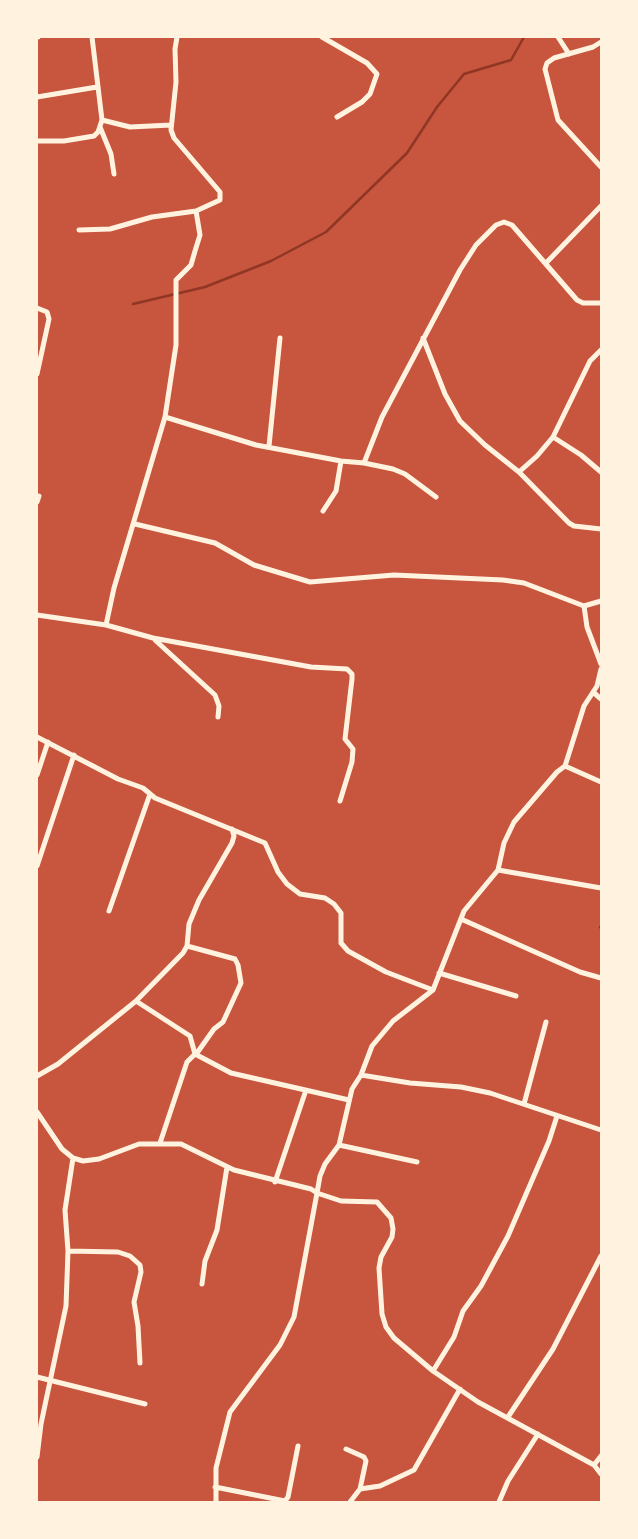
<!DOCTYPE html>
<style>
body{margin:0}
#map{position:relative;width:638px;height:1539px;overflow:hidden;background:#c8553d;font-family:"Varela Round",sans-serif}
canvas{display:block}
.frame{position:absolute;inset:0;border:38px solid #fff3e0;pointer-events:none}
</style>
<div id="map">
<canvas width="638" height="1539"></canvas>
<div class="frame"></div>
</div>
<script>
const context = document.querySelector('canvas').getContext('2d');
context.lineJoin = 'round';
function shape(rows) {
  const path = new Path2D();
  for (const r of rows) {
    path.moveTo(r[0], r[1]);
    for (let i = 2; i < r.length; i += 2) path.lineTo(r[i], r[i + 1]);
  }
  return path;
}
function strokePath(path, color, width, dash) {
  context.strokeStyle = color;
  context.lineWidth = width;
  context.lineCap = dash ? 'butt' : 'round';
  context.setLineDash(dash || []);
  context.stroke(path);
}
const stream = shape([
 [133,304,205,287,271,261,326,232,407,153,437,107,464,74,511,60,524,37],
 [600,927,601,928]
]);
const minor = shape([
 [37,37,38,37],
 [322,37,367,63,377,74,370,94,362,102,337,117],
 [558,37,569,54],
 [601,42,593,47,554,58,547,63,545,69,558,120,601,167],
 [37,97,97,87],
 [102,120,130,127,171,125],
 [100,127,111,154,114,174],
 [37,141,64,141,94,136,98,132,102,120,92,37],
 [79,230,110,229,152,217,196,211,220,200,220,192,174,138,171,130,176,82,175,49,177,37],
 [546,263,601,206],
 [37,308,47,312,49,319,37,374],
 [423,338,445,394,460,421,485,445,519,472,569,523,574,526,601,529],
 [165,417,256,445,341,461,364,463,393,469,405,474,436,497],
 [553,437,581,455,601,472],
 [269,446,280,338],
 [364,463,382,417,460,270,476,245,496,225,504,222,512,225,577,300,583,303,601,303],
 [519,472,537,456,553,437,590,361,601,350],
 [37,502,39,496],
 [323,511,336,491,341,461],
 [135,524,215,543,254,565,310,582,394,575,503,580,524,583,584,606,601,601],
 [584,606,587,627,601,664],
 [37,615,106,625,153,638,311,667,347,669,352,674,352,679,345,739,353,749,352,762,340,801],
 [106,625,114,588,165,417,176,345,176,280,191,265,195,251,200,235,196,211],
 [155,640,215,695,219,706,218,717],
 [601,669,597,686,584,706,565,766,557,772,514,822,504,843,498,870,464,911,433,990,393,1021,372,1046,361,1075,352,1089,339,1145,325,1164,320,1176,317,1193,341,1201,377,1202,391,1218,393,1229,392,1237,381,1257,379,1268,382,1314,386,1327,394,1338,433,1371,478,1402,594,1465,601,1474],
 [593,692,601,699],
 [37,737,118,779,143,788,155,798,265,843,278,872,287,884,300,894,325,898,334,904,341,913,341,943,348,951,386,972,433,990],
 [565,766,601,782],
 [37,775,48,742],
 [37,866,74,755],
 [498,870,601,888],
 [109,911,150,794],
 [461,919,580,972,601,978],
 [187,946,235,959,238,965,241,983,223,1022,214,1029,197,1053],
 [439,973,516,996],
 [136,1001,190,1036,195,1054,231,1073,349,1100],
 [361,1075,410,1083,461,1087,490,1093,601,1130],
 [37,1076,58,1064,136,1001,183,953,187,946,189,924,199,900,232,843,234,836,232,829],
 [524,1104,546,1022],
 [37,1112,62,1149,73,1158,83,1161,99,1159,139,1144,181,1144,234,1170,311,1189,317,1193,294,1317,280,1345,230,1412,216,1468,216,1502],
 [160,1143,187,1062,195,1054],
 [339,1145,417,1162],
 [275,1182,306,1090],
 [68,1251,118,1252,130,1256,140,1265,141,1272,134,1302,138,1326,140,1363],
 [202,1284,205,1261,217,1230,227,1167],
 [433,1371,454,1337,463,1311,481,1286,508,1236,549,1141,557,1116],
 [37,1377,145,1404],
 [508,1417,553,1349,601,1256],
 [346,1449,364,1457,366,1461,360,1489,350,1502],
 [37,1457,41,1424,66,1306,68,1251,65,1210,73,1158],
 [594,1465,601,1456],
 [215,1487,285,1501,288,1497,298,1446],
 [360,1489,380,1486,414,1470,460,1389],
 [499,1502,508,1481,538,1434]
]);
strokePath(stream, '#8f3625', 2.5);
strokePath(minor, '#fff3e0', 5);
</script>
